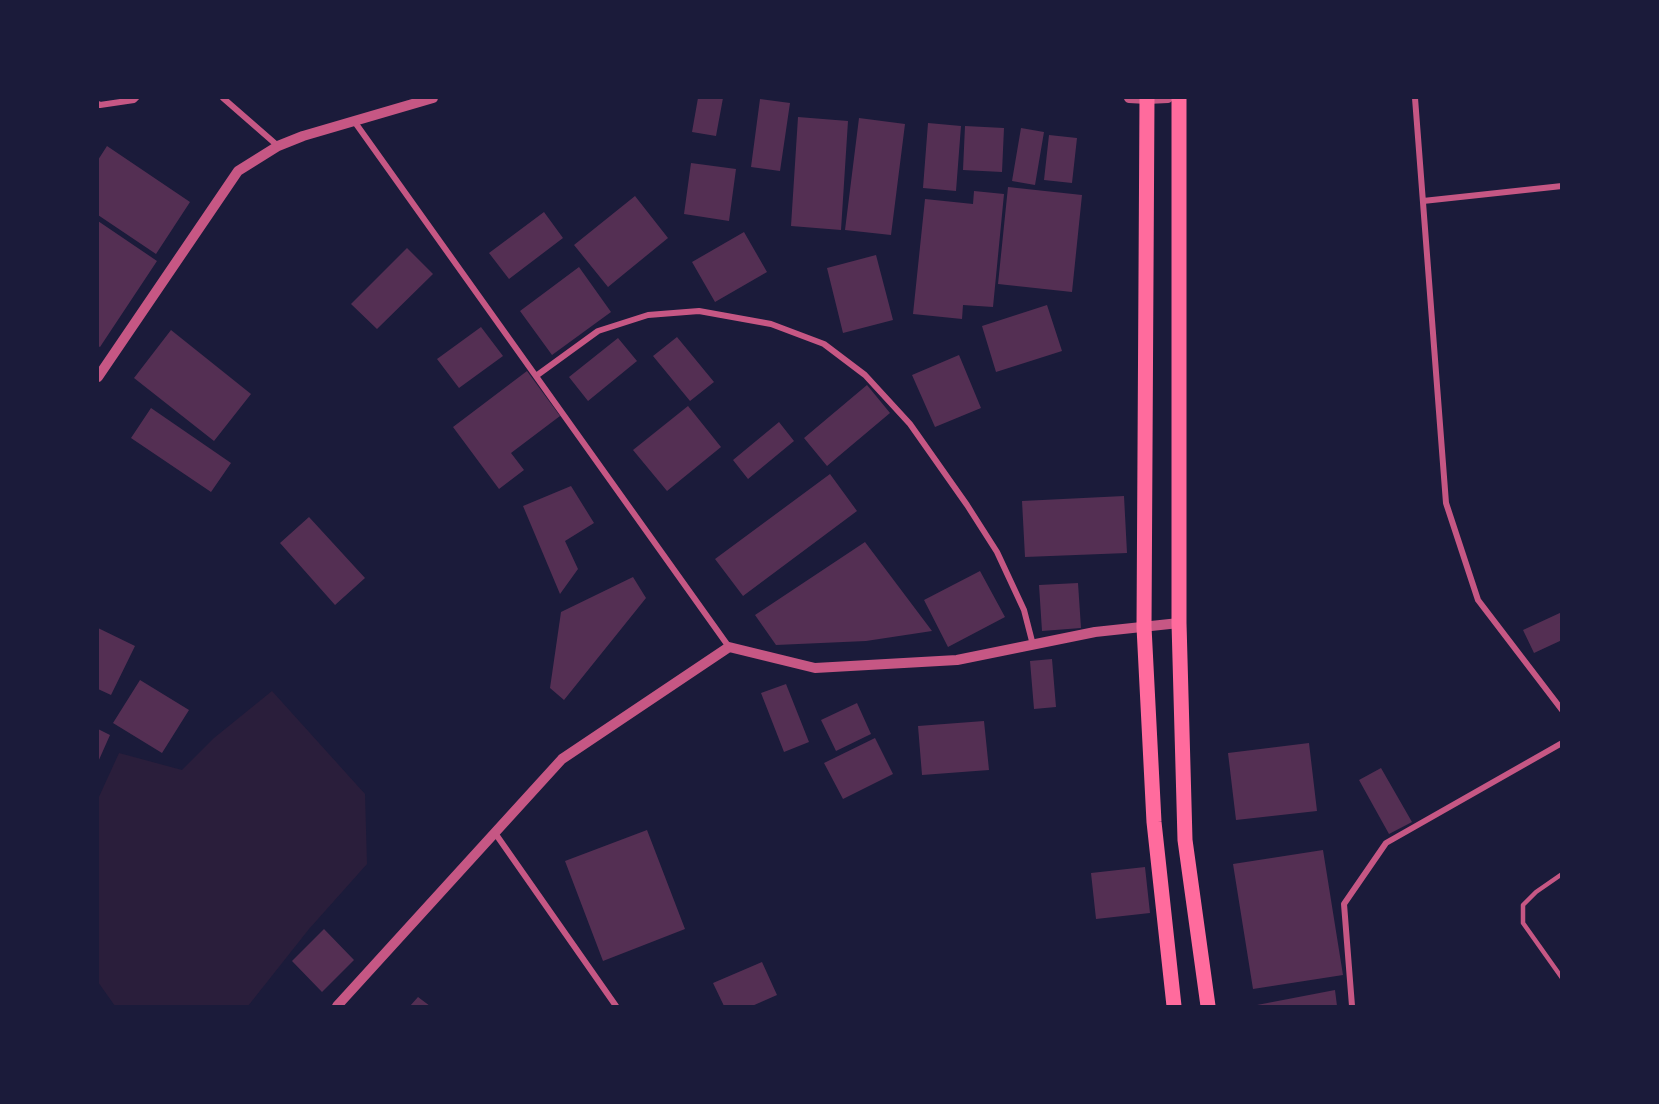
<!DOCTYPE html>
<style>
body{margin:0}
#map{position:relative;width:1659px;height:1104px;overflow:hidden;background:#1b1b3a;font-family:"Roboto Serif",serif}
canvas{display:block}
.frame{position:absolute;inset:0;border:99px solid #1b1b3a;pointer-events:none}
</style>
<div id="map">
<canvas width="1659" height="1104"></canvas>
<div class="frame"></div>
</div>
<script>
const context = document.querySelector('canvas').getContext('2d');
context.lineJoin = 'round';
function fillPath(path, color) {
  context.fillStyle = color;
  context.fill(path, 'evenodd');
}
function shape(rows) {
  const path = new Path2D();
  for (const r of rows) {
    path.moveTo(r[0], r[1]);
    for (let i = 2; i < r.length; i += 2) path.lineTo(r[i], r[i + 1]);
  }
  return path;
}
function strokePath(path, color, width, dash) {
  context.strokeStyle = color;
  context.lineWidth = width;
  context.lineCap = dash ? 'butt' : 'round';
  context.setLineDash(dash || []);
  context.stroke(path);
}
const green = shape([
 [272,691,365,794,367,864,309,929,248,1006,115,1006,98,982,98,799,119,753,182,770,214,738]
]);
const building = shape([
 [698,98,723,98,716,136,692,132],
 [760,99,790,103,780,171,751,167],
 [798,117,848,121,841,230,791,226],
 [859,118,905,124,891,235,845,230],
 [928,123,961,126,956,191,923,188],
 [965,126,1004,128,1002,172,963,170],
 [1021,128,1044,132,1035,185,1012,181],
 [1049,135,1077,138,1072,183,1044,180],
 [107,146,190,202,156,254,98,215,98,160],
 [691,163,736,169,729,221,684,214],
 [1008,187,1082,195,1072,292,998,284],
 [974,191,1004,194,993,307,963,305,962,319,913,314,925,199,973,204],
 [635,196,668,238,608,287,574,245],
 [544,212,563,238,509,279,489,253],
 [98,221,157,261,100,347,98,346],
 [744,232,767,272,715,302,692,262],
 [407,248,433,274,377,329,351,304],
 [876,255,893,320,843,333,827,268],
 [579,267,611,312,552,355,520,311],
 [1047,305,1062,351,996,372,982,326],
 [481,327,503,356,459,388,437,359],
 [171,330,251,394,214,441,134,378],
 [677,337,714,382,690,401,653,356],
 [618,338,637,361,588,401,569,377],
 [959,355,981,408,935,427,912,375],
 [527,371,560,416,511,453,524,470,499,489,453,427],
 [867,385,890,413,827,466,804,438],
 [688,406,721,447,667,491,633,450],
 [151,408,231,463,211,492,131,438],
 [779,422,794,441,748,479,733,460],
 [830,474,857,511,743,596,715,559],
 [571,486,594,523,565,541,578,569,560,594,523,506],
 [1124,496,1127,553,1025,557,1022,501],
 [309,517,365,578,335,605,280,543],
 [865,542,932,631,866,641,776,645,755,615],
 [980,571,1005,617,948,647,924,600],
 [633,577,646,598,564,700,550,688,561,612],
 [1078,583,1081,628,1042,631,1039,585],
 [1562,612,1562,640,1534,653,1523,630],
 [98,628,135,646,111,695,98,689],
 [1052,659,1056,707,1034,709,1030,661],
 [140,680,189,710,162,753,113,723],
 [786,684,809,742,784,752,761,693],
 [857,703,871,734,836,751,821,720],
 [984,721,989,770,922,775,918,726],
 [98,729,110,735,98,762],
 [875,738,893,774,843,799,824,763],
 [1309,743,1317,811,1236,820,1228,753],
 [1381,768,1412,822,1389,834,1359,780],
 [647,830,685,929,603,961,565,861],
 [1323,850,1343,975,1253,989,1233,864],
 [1145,867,1150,913,1096,919,1091,873],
 [324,929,354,960,322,992,292,961],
 [762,962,777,995,752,1006,724,1006,713,983],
 [1335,990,1337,1006,1257,1006,1257,1005],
 [418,997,430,1006,410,1006]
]);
const service = shape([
 [1562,874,1536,892,1523,905,1523,923,1562,978]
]);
const minor = shape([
 [223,98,278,146],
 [1415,98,1446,503,1478,600,1562,710],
 [98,104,100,105,134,100,136,98],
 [354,121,729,647],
 [1423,201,1562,186],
 [536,376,598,331,648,315,699,311,771,324,824,344,865,375,910,424,967,505,997,552,1024,610,1033,645],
 [495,833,616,1006],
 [1352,1006,1344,904,1386,843,1562,743]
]);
const tertiary = shape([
 [1129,98,1147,99,1168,98],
 [98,377,238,171,278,146,303,136,433,98],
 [337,1006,562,759,729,647,815,668,957,660,1095,632,1179,623]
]);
const primary = shape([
 [1147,98,1144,627,1154,822,1174,1006],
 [1179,98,1179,623,1185,840,1208,1006]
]);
fillPath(green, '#2a1e3b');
fillPath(building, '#542f53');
strokePath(service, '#c65784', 4.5);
strokePath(minor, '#c65784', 6);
strokePath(tertiary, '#c65784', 10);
strokePath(primary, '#ff6b9d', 15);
</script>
